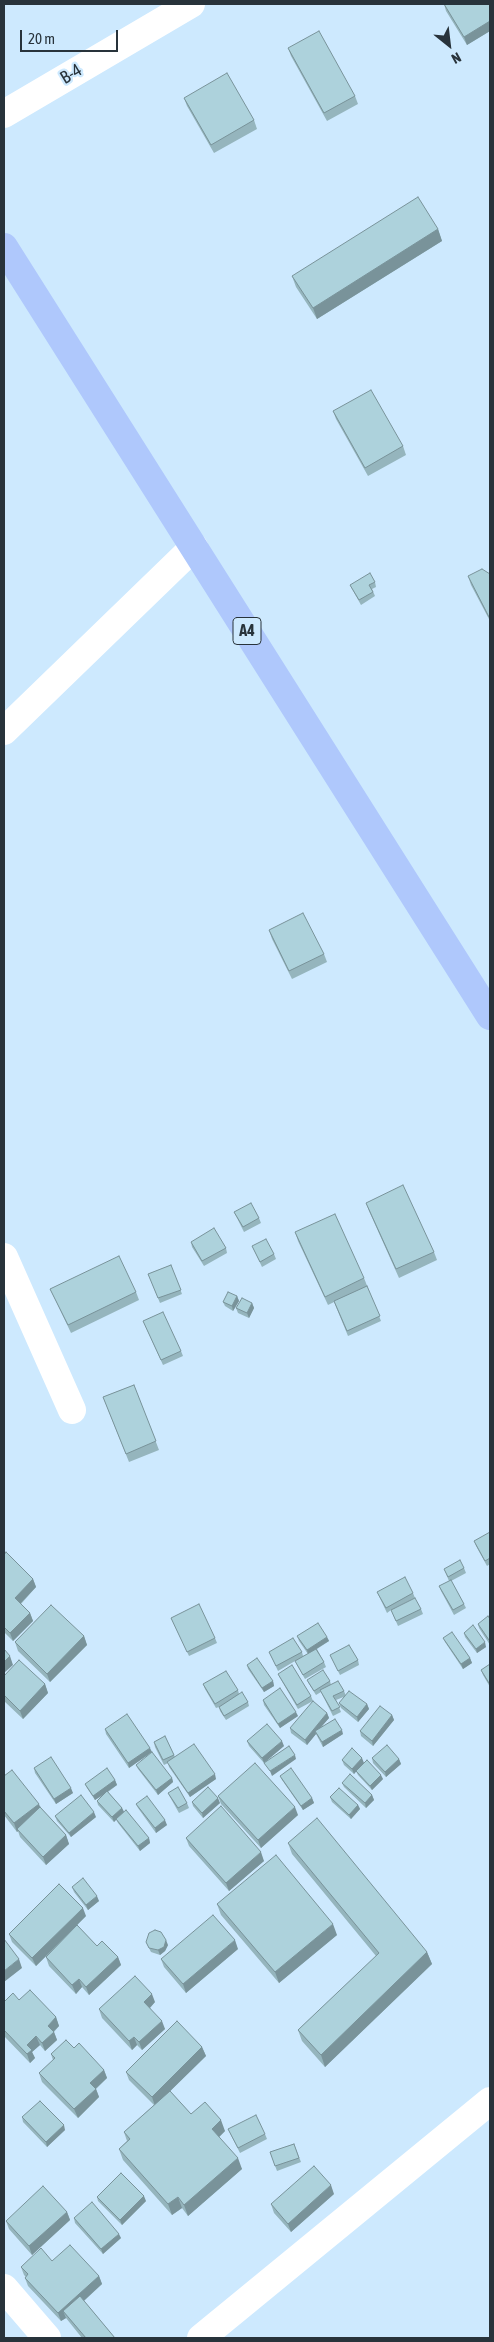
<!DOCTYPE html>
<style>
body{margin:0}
#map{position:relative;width:494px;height:2342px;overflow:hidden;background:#cde9fe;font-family:"Asap Condensed",sans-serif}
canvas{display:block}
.frame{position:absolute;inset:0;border:5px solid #28333b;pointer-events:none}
.north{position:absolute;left:424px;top:20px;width:50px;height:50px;-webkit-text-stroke:4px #cde9fe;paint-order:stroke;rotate:151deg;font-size:14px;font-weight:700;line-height:20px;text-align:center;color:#28333b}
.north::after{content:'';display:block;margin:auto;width:18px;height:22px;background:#28333b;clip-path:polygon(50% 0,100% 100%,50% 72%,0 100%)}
.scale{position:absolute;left:20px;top:30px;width:98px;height:22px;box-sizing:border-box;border:2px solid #28333b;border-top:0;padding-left:6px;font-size:15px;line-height:18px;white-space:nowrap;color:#28333b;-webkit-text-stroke:4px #cde9fe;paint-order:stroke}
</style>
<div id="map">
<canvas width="494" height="2342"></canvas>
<div class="frame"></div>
<div class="north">N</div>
<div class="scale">20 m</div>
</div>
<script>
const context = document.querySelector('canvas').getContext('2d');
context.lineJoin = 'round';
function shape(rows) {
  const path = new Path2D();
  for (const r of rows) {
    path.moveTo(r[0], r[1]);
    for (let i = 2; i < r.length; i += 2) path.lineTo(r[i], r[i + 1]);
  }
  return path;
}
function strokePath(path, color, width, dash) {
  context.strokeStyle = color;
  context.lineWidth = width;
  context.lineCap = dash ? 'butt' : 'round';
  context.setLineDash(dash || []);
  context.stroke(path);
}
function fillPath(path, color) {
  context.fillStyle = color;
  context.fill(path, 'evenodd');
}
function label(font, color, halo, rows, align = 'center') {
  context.font = font + ' "Asap Condensed",sans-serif';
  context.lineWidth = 4.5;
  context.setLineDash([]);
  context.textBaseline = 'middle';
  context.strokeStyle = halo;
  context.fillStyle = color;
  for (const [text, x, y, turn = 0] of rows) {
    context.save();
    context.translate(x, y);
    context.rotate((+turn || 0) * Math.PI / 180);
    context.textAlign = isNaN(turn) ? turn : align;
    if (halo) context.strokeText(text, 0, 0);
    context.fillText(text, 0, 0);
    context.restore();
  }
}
const minor = shape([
 [4,114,191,4],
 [4,731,194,547],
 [4,1257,72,1410],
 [4,2288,47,2338],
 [201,2338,490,2101]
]);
const highway = shape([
 [4,247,490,1016]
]);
const wall = shape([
 [444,4,490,4,490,31,467,45,446,11],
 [288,48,355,96,358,104,327,121,291,56],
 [184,98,254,120,257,129,214,153,187,106],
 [438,229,442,241,317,319,296,287,292,276],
 [333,411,403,446,406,455,368,476,336,419],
 [490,574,490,621,471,585,468,576],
 [375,582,376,587,372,589,375,596,361,605,352,589,350,585],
 [269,930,324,954,327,962,292,979,272,939],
 [366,1203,434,1252,437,1260,399,1278,369,1211],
 [234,1212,259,1218,261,1223,244,1232],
 [295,1232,364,1278,381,1321,348,1336,334,1302,328,1305,298,1241],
 [191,1242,226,1248,227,1253,204,1266,192,1247],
 [252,1246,274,1254,276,1259,262,1267],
 [171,1265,182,1294,160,1303,148,1274],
 [50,1289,136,1292,139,1300,71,1333,54,1297],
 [237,1296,239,1301,233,1311,225,1306,223,1302],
 [252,1303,254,1308,249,1318,238,1313,236,1308],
 [143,1321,181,1351,183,1356,163,1365],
 [134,1385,159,1450,129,1462,103,1397],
 [490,1533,490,1564,487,1566,476,1546,474,1541],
 [4,1555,33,1579,36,1587,21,1604,30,1613,33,1621,13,1641,4,1632],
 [464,1568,466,1573,451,1581,464,1604,466,1608,454,1615,441,1591,439,1586,449,1581,444,1569],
 [377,1592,413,1593,415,1598,395,1608,421,1609,423,1614,398,1626,391,1610,387,1613],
 [171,1618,215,1638,217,1643,189,1656],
 [490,1619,490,1645,479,1628,478,1624],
 [464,1633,486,1647,477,1653,465,1637],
 [84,1636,87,1645,50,1682,18,1651,15,1642],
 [297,1636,327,1637,329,1641,317,1649,324,1662,326,1667,305,1679,297,1665,295,1661,278,1671,269,1652,302,1652,303,1656,308,1654,299,1641],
 [443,1638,470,1658,472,1663,463,1669,445,1642],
 [330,1655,358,1660,359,1665,340,1675],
 [490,1664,490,1687,483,1675,481,1670],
 [247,1665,273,1681,274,1686,264,1692,248,1669],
 [278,1674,311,1696,313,1701,298,1709,280,1678],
 [4,1676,45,1684,48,1693,23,1719,4,1701],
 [307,1680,330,1681,331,1685,344,1691,346,1696,336,1700,341,1712,333,1716,321,1692,316,1695,309,1684],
 [203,1684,238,1690,239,1694,248,1702,249,1706,226,1720,220,1711,219,1707,216,1708,205,1689],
 [263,1700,298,1716,280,1728,264,1705],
 [339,1703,367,1704,369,1709,358,1722,341,1708],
 [327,1713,329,1718,321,1727,343,1734,323,1747,316,1734,307,1745,291,1733,290,1728],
 [392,1715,394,1720,373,1746,361,1736,360,1731],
 [105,1729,152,1752,129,1768,106,1734],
 [165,1736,175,1757,216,1779,190,1797,169,1767,168,1763,164,1765,155,1747,154,1742],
 [247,1741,284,1746,264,1763,249,1746],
 [372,1758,399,1759,401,1764,386,1777,373,1763],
 [342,1760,364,1763,383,1779,372,1790,358,1775,356,1771,354,1774,344,1765],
 [136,1765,172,1778,173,1782,158,1795,138,1769],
 [34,1768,73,1793,56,1804,35,1773],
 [4,1776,40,1807,66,1835,69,1844,46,1865,20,1837,18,1831,17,1832,4,1815],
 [280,1776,312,1798,314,1803,303,1810,282,1780],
 [115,1780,117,1785,108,1792,122,1808,124,1812,149,1838,150,1843,140,1851,118,1823,116,1819,114,1822,98,1805,97,1801,104,1795,95,1800,87,1788,85,1784],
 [342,1783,372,1795,374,1800,366,1808,344,1787],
 [168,1793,187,1803,189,1808,179,1813,170,1797],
 [218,1796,298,1815,261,1848,221,1804],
 [330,1797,358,1805,360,1809,351,1819,332,1802],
 [192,1802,220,1803,203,1818,193,1806],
 [136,1804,167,1825,156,1833,138,1808],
 [55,1816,96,1817,71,1837,57,1821],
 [186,1838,264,1861,229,1891,189,1846],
 [288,1843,427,1952,432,1964,325,2067,302,2041,298,2030,376,1956,292,1854],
 [72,1887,99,1901,88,1910,74,1892],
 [217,1904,337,1935,279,1983,221,1915],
 [86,1916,77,1925,97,1946,118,1957,121,1965,89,1995,82,1987,76,1994,49,1966,46,1957,66,1937,36,1966,12,1942,9,1934],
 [146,1942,168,1945,165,1951,160,1955,151,1952],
 [238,1949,186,1993,164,1967,161,1959],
 [19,2000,56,2017,59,2026,54,2032,57,2040,45,2051,40,2045,32,2052,35,2058,30,2063,4,2036,4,2002],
 [155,2002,150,2008,165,2029,142,2050,137,2045,132,2050,102,2018,99,2009],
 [202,2047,206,2056,170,2091,191,2114,225,2131,219,2137,242,2169,188,2216,182,2208,172,2215,123,2160,119,2149,127,2141,124,2132,154,2105,129,2080,126,2072],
 [74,2048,104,2070,107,2078,96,2089,99,2097,78,2118,42,2082,39,2073,53,2060,51,2054],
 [22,2117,65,2130,47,2147,23,2122],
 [228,2129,265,2134,267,2139,240,2153],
 [294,2144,301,2162,277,2171,270,2152],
 [334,2194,291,2232,274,2213,271,2204],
 [97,2197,146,2201,122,2225,98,2201],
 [67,2212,70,2220,32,2255,9,2229,6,2221],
 [74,2218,121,2238,103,2254,75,2223],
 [52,2261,99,2276,102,2284,84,2301,115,2338,82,2338,66,2318,61,2321,28,2286,25,2278,26,2277,24,2275,21,2267]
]);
const shadedWall = shape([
 [490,21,490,31,467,45,464,37],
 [438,229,442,241,317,319,313,308],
 [237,1296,239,1301,233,1311,232,1306],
 [252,1303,254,1308,249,1318,247,1313],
 [33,1579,36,1587,18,1606,15,1598],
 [30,1613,33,1621,13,1641,10,1633],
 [84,1636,87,1645,50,1682,47,1674],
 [327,1637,329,1641,308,1654,307,1650],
 [485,1642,486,1647,477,1653,476,1649],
 [10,1656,13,1665,4,1673,4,1662],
 [470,1658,472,1663,463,1669,461,1664],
 [273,1681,274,1686,264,1692,262,1688],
 [45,1684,48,1693,23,1719,20,1711],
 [367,1704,369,1709,358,1722,357,1717],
 [296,1712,298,1716,280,1728,278,1724],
 [327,1713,329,1718,316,1733,315,1731,316,1734,307,1745,305,1740],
 [392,1715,394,1720,373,1746,372,1741],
 [342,1730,343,1734,323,1747,322,1742],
 [282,1741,284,1746,264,1763,262,1758],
 [150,1748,152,1752,129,1768,128,1763],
 [295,1755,296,1759,272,1776,270,1771],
 [362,1758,364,1763,354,1774,352,1769],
 [399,1759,401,1764,386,1777,385,1772],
 [215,1774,216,1779,190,1797,188,1793],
 [381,1775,383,1779,372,1790,370,1786],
 [172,1778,173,1782,158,1795,156,1790],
 [115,1780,117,1785,95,1800,93,1796],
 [71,1788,73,1793,56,1804,54,1799],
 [372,1795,374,1800,366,1808,365,1803],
 [218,1798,220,1803,203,1818,202,1813],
 [312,1798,314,1803,303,1810,301,1806],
 [39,1804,42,1812,17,1829,18,1831,17,1832,14,1823],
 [358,1805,360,1809,351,1819,349,1815],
 [295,1807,298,1815,261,1848,258,1840],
 [122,1808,124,1812,114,1822,112,1817],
 [94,1812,96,1817,71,1837,69,1833],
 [165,1820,167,1825,156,1833,155,1828],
 [66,1835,69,1844,46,1865,43,1857],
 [149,1838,150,1843,140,1851,138,1846],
 [261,1852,264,1861,229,1891,226,1883],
 [97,1896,99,1901,88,1910,86,1905],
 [83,1908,86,1916,36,1966,32,1958],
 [333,1924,337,1935,279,1983,275,1972],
 [166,1940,168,1945,165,1951,160,1955,158,1950],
 [235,1940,238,1949,186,1993,183,1984],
 [427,1952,432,1964,325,2067,321,2055],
 [118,1957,121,1965,89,1995,86,1987],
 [19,1959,22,1968,4,1982,4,1971],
 [79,1979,82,1987,76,1994,72,1985],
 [152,1994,155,2002,147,2011,144,2002],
 [56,2017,59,2026,51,2034,48,2026],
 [162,2021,165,2029,142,2050,139,2042],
 [54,2032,57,2040,45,2051,42,2043],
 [36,2036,40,2045,32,2052,35,2058,30,2063,27,2054,27,2045],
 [134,2037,137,2045,132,2050,129,2041],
 [202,2047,206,2056,155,2106,152,2097],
 [104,2070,107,2078,93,2091,90,2083],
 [96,2089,99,2097,78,2118,74,2109],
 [221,2120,225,2131,216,2140,212,2129],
 [64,2125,65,2130,47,2147,46,2142],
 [238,2158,242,2169,188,2216,184,2205],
 [331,2185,334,2194,291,2232,288,2224],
 [144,2196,146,2201,122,2225,120,2220],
 [178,2197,182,2208,172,2215,168,2204],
 [67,2212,70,2220,32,2255,29,2246],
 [119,2234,121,2238,103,2254,101,2249],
 [99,2276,102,2284,67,2316,63,2311,66,2318,61,2321,58,2313]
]);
const building = shape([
 [444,4,490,4,490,21,464,37,444,4],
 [319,31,355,96,324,113,288,48,319,31],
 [227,73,254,120,211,145,184,98,227,73],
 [418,197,438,229,313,308,292,276,418,197],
 [371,390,403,446,365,468,333,411,371,390],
 [482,569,490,574,490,616,489,617,468,576,482,569],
 [370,573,375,582,369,585,373,592,359,600,350,585,370,573],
 [303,913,324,954,289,971,269,930,303,913],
 [403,1185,434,1252,396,1269,366,1203,403,1185],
 [251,1203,259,1218,243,1227,234,1212,251,1203],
 [335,1214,364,1278,325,1297,295,1232,335,1214],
 [214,1228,226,1248,202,1261,191,1242,214,1228],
 [266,1239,274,1254,260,1262,252,1246,266,1239],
 [119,1256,136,1292,68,1325,50,1289,119,1256],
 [171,1265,181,1290,158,1298,148,1274,171,1265],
 [367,1286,380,1316,347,1331,334,1301,367,1286],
 [228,1292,237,1296,232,1306,223,1302,228,1292],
 [242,1298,252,1303,247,1313,236,1308,242,1298],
 [163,1312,181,1351,161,1360,143,1321,163,1312],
 [134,1385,156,1441,126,1454,103,1397,134,1385],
 [490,1532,490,1558,485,1561,474,1541,490,1532],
 [6,1552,33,1579,15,1598,30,1613,10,1633,4,1627,4,1555,6,1552],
 [460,1560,464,1568,448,1577,444,1569,460,1560],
 [405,1577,413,1593,386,1608,377,1592,405,1577],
 [451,1580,464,1604,453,1610,439,1586,451,1580],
 [415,1598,421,1609,396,1621,391,1610,415,1598],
 [199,1604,215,1638,187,1652,171,1618,199,1604],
 [51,1605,84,1636,47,1674,15,1642,51,1605],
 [488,1616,490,1619,490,1639,489,1640,478,1624,488,1616],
 [318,1623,327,1637,307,1650,297,1636,318,1623],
 [473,1625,485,1642,476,1649,464,1633,473,1625],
 [452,1632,470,1658,461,1664,443,1638,452,1632],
 [293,1638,302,1652,276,1666,269,1652,293,1638],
 [349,1645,358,1660,338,1671,330,1655,349,1645],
 [4,1649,10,1656,4,1662,4,1649],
 [316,1649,324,1662,303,1675,295,1661,316,1649],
 [257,1658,273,1681,262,1688,247,1665,257,1658],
 [19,1660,45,1684,20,1711,4,1695,4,1676,19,1660],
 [490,1664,490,1683,489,1683,481,1670,490,1664],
 [292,1665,311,1696,297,1705,278,1674,292,1665],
 [323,1670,330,1681,314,1691,307,1680,323,1670],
 [226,1671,238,1690,215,1704,203,1684,226,1671],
 [338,1681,344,1691,333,1696,340,1707,332,1711,320,1690,338,1681],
 [280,1688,296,1712,278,1724,263,1700,280,1688],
 [349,1691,367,1704,357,1717,339,1703,349,1691],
 [242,1692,248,1702,224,1716,219,1707,242,1692],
 [313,1701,327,1713,305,1740,290,1728,313,1701],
 [380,1706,392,1715,372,1741,360,1731,380,1706],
 [127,1714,150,1748,128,1763,105,1729,127,1714],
 [335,1719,342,1730,322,1742,315,1731,335,1719],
 [267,1724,282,1741,262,1758,247,1741,267,1724],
 [165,1736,174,1755,163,1760,154,1742,165,1736],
 [194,1744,215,1774,188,1793,167,1762,194,1744],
 [387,1745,399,1759,385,1772,372,1758,387,1745],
 [289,1746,295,1755,270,1771,264,1763,289,1746],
 [352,1748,362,1758,352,1769,342,1760,352,1748],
 [152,1752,172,1778,156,1790,136,1765,152,1752],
 [51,1757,71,1788,54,1799,34,1768,51,1757],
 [367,1760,381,1775,370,1786,356,1771,367,1760],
 [255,1763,295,1807,258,1840,218,1796,255,1763],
 [107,1768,115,1780,93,1796,85,1784,107,1768],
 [291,1768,312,1798,301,1806,280,1776,291,1768],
 [12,1770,39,1804,14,1823,4,1811,4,1776,12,1770],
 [350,1774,372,1795,365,1803,342,1783,350,1774],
 [178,1787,187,1803,178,1808,168,1793,178,1787],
 [208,1787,218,1798,202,1813,192,1802,208,1787],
 [339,1788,358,1805,349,1815,330,1797,339,1788],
 [107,1791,122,1808,112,1817,97,1801,107,1791],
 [81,1795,94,1812,69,1833,55,1816,81,1795],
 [147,1796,165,1820,155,1828,136,1804,147,1796],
 [221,1806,261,1852,226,1883,186,1838,221,1806],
 [40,1807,66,1835,43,1857,17,1829,40,1807],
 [126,1810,149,1838,138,1846,116,1819,126,1810],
 [317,1818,427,1952,321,2055,298,2030,379,1953,288,1843,317,1818],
 [276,1855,333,1924,275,1972,217,1904,276,1855],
 [83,1878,97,1896,86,1905,72,1887,83,1878],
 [59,1884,83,1908,32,1958,9,1934,59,1884],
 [213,1915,235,1940,183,1984,161,1959,213,1915],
 [77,1925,97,1946,102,1941,118,1957,86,1987,79,1979,72,1985,46,1957,77,1925],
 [155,1930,161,1932,166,1940,164,1947,158,1950,149,1948,146,1942,149,1933,155,1930],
 [4,1939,19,1959,4,1971,4,1939],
 [135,1976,152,1994,144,2002,162,2021,139,2042,134,2037,129,2041,99,2009,135,1976],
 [30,1990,56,2017,48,2026,54,2032,42,2043,36,2036,27,2045,32,2050,27,2054,4,2030,4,2002,13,1993,19,2000,30,1990],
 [177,2021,202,2047,152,2097,126,2072,177,2021],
 [66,2040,74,2048,79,2043,104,2070,90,2083,96,2089,74,2109,39,2073,55,2058,51,2054,66,2040],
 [170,2091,191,2114,205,2102,221,2120,212,2129,238,2158,184,2205,178,2197,168,2204,119,2149,130,2139,124,2132,170,2091],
 [40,2101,64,2125,46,2142,22,2117,40,2101],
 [256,2115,265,2134,238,2148,228,2129,256,2115],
 [294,2144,299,2158,275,2166,270,2152,294,2144],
 [314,2166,331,2185,288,2224,271,2204,314,2166],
 [121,2173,144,2196,120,2220,97,2197,121,2173],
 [43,2186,67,2212,29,2246,6,2221,43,2186],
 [92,2202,119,2234,101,2249,74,2218,92,2202],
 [70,2245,99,2276,58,2313,25,2278,28,2274,21,2267,41,2248,52,2261,70,2245],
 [80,2296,115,2338,86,2338,63,2311,80,2296]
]);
const shields = [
 [247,631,28]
];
const shieldNames = [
 ["A4",247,631]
];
const streetNames = [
 ["B-4",71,74,-31]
];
strokePath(minor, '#fff', 28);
strokePath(highway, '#afc8fc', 28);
fillPath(wall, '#95b5bd');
fillPath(shadedWall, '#79939a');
fillPath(building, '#add2dc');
strokePath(building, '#79939a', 1);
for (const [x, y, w] of shields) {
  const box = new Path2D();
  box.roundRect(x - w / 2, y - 13.5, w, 27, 4);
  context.fillStyle = '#cde9fe';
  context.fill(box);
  strokePath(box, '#28333b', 1);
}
label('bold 16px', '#28333b', null, shieldNames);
label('18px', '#28333b', '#cde9fe', streetNames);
</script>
